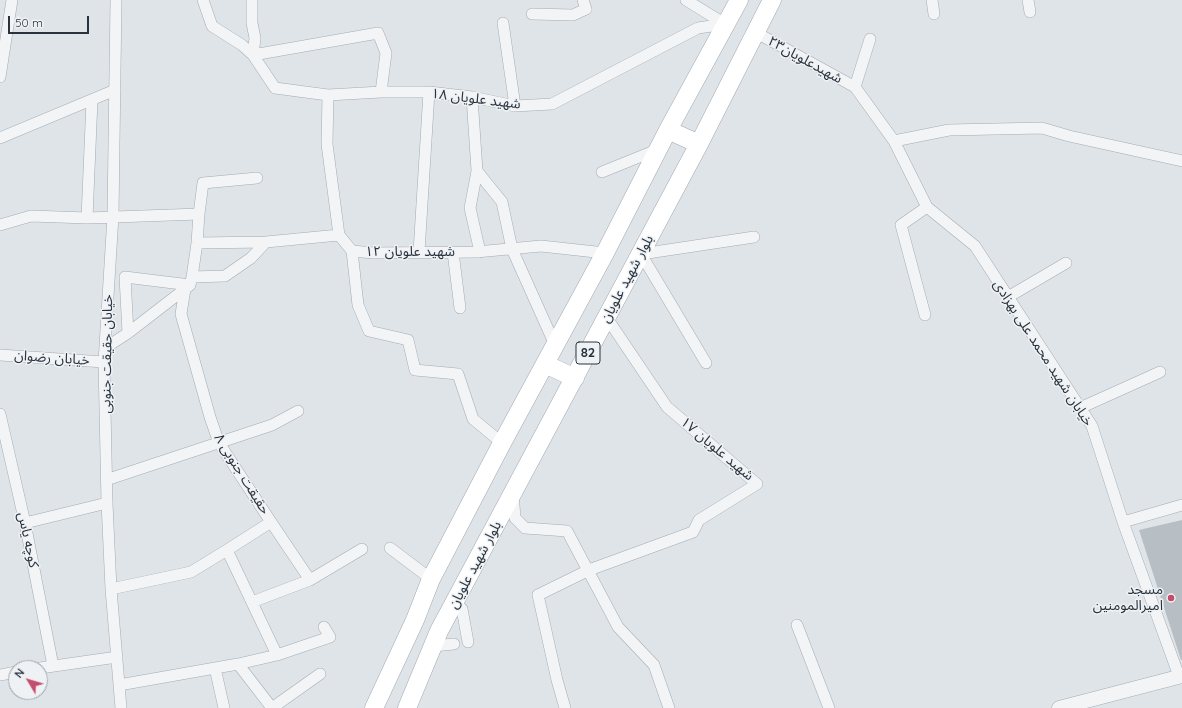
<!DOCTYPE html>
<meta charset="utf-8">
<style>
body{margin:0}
#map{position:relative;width:1182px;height:708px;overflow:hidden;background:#dfe4e8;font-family:Quicksand,sans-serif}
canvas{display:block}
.north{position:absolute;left:8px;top:660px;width:40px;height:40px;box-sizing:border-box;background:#eff2f5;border:1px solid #a0a6ac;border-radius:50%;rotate:308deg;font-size:11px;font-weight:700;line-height:16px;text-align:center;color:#29333e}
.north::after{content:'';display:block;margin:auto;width:14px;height:18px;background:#c54c6d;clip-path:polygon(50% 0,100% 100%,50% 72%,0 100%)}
.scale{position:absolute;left:8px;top:16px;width:81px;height:18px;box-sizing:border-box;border:2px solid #29333e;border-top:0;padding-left:5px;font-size:12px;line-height:14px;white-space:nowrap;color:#29333e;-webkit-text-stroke:3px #eff2f5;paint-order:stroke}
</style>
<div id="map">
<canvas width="1182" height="708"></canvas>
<div class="north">N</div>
<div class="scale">50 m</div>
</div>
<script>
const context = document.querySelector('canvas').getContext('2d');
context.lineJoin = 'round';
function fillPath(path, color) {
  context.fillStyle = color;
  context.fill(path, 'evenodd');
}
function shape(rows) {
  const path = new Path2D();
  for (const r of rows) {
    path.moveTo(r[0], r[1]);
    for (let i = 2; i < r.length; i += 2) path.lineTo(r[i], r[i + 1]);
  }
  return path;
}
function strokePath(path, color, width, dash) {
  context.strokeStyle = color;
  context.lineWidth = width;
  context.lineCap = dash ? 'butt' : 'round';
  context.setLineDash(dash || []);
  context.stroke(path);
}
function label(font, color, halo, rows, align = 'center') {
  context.font = font + ' Quicksand,"Noto Sans Arabic",sans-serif';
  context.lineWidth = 3;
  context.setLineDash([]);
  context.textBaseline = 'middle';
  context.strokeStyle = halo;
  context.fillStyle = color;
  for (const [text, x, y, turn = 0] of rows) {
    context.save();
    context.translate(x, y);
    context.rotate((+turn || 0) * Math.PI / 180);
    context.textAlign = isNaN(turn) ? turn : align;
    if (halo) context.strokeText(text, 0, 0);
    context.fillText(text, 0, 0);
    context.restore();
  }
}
const building = shape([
 [1182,520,1182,660,1181,660,1139,530]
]);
const minor = shape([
 [116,0,113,216,104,362,107,503,111,589,121,708],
 [203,0,212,26,242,45,253,55,275,88,328,95,327,144,339,235],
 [252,0,252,23,255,38,253,55,378,33,386,53,381,92],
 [686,0,725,24],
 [932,0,934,14],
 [1028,0,1030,12],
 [532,14,573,15,586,9,583,0],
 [503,23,515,106],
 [755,32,855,87,894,141,927,207,975,246,1092,426,1123,522,1179,676],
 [0,77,12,0],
 [855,87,870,39],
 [328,95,381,92,429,92,472,97,515,106,552,104,698,28,725,24],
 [472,97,477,171,502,202,512,249,555,345],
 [0,138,115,90],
 [894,141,949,130,1042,128,1069,136,1182,161],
 [477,171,470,208,480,252],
 [602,172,659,149],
 [87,218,92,100],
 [0,225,31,216,87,218,199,214],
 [197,243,266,242,339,235,352,251,374,253,476,252,541,246,605,253],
 [352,251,358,305,369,331,408,340,415,370,458,374,473,419,502,443],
 [419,252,429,92],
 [453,252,460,308],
 [192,277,225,276,251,258,266,242],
 [1008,297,1066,263],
 [925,315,901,225,927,207],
 [128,333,125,277,190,285],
 [105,348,128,333,185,289],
 [0,355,104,362],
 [706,363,641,254,754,237],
 [1080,408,1160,372],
 [0,414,25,523,53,666],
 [106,480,272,425,298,411],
 [513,493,515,518,525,528,567,531,618,627,654,665,669,708],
 [271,522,310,580,362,549],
 [1123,522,1182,505],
 [25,523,107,503],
 [390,548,431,579],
 [111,589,191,572,227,550],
 [455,601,462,609,468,642],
 [252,602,310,580],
 [797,625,829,708],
 [433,646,454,644],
 [277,655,330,637,324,627],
 [238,664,272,708],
 [40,668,117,657],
 [215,668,224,708],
 [0,675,16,672],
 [119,685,238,664,277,655,227,550,271,522,219,443,210,417,181,314,185,289,190,285,192,277,197,243,199,214,203,183,257,178],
 [272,708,320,674],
 [565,708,557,680,538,595,589,570,693,532,699,520,757,484,667,407,607,318]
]);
const tertiary = shape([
 [1059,708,1182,676]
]);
const primary = shape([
 [668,130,699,144],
 [545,364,575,378],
 [374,708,415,620,431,579,502,443,605,253,668,130,739,0],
 [407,708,439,631,699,144,772,0]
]);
const markers = [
 [1171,598,4,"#c54c6d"]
];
const shields = [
 [588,353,24]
];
const shieldNames = [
 ["82",588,353]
];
const streetNames = [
 ["شهیدعلویان۲۳",805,60,29],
 ["شهید علویان ۱۸",476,99,7],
 ["شهید علویان ۱۲",410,252],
 ["بلوار شهید علویان",627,279,-62],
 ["خیابان شهید محمد علی بهزادی",1043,353,57],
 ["خیابان حقیقت جنوبی",107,354,-89],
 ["خیابان رضوان",52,358,4],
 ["شهید علویان ۱۷",717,449,40],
 ["حقیقت جنوبی ۸",242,474,58],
 ["کوچه یاس",28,540,78],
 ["بلوار شهید علویان",475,565,-62]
];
const poiNames = [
 ["مسجد",1163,590],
 ["امیرالمومنین",1163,606]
];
fillPath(building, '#b7bec4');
strokePath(minor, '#a5abb2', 12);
strokePath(tertiary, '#a5abb2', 15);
strokePath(primary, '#a0a9b3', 19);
strokePath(minor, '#f2f4f6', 11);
strokePath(tertiary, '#f2f4f6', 14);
strokePath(primary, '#fff', 18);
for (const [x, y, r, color] of markers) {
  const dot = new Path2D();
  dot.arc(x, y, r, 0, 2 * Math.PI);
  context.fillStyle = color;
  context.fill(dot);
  strokePath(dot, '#eff2f5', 1.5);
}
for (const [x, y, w] of shields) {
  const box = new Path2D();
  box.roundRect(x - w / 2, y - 11, w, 22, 3);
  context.fillStyle = '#eff2f5';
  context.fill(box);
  strokePath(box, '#29333e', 1);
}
label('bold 13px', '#29333e', null, shieldNames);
label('14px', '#29333e', '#eff2f5', streetNames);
label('14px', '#29333e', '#eff2f5', poiNames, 'right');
</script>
